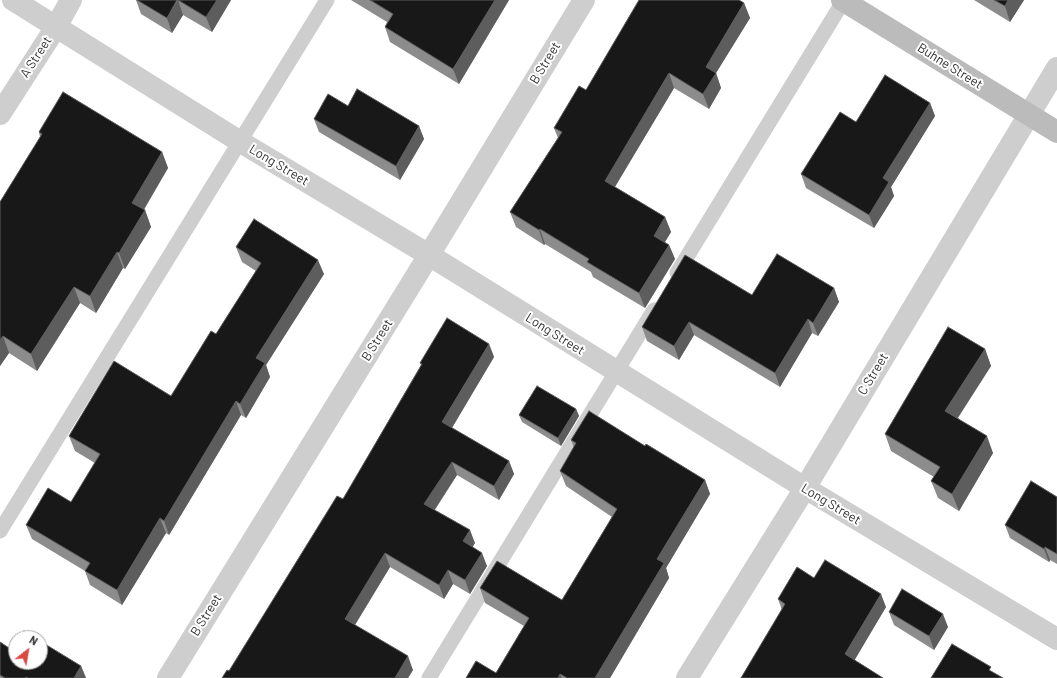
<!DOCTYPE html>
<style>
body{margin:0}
#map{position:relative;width:1057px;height:678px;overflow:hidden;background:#fff;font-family:Barlow,sans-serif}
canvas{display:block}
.north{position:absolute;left:8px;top:630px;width:40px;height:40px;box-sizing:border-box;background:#fff;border:1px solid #adadad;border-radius:50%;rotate:31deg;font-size:11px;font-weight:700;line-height:16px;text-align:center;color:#313131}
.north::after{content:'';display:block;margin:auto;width:14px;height:18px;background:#da4941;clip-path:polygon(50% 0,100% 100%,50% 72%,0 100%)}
</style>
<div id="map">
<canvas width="1057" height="678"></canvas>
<div class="north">N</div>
</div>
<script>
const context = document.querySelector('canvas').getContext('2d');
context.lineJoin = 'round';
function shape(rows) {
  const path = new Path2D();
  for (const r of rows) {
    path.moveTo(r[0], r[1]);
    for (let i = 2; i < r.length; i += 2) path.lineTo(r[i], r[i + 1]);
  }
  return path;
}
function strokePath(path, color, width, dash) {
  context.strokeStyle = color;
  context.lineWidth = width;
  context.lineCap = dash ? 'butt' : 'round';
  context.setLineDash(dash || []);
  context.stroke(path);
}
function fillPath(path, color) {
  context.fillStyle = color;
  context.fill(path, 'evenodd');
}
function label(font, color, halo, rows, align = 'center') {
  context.font = font + ' Barlow,sans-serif';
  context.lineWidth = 4;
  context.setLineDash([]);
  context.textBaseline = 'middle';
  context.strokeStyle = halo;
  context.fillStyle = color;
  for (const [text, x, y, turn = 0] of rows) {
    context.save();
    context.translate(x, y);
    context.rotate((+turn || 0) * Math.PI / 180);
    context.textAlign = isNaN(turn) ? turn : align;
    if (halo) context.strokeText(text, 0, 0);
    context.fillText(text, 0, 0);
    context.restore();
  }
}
const lane = shape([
 [677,273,844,0],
 [0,531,327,0],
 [429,678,654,310]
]);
const street = shape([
 [13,0,239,141,429,255,805,488,1057,639],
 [0,114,56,27,71,0],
 [168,678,429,255,584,0],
 [687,678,805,488,1057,68]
]);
const secondary = shape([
 [842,0,1057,132]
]);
const wall = shape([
 [136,0,231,0,212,32,183,15,172,33,141,14],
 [351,0,509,0,459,84,390,42,385,27,387,22],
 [974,0,1024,0,1010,22],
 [744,3,750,18,716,73,721,88,709,109,674,88,615,187,665,217,671,232,665,242,669,245,675,259,645,308,593,277,591,272,545,244,544,245,516,227,510,212,558,138,554,128,586,90],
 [930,103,935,116,891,187,894,196,874,228,806,188,801,174,856,122],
 [348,106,419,126,424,139,400,180,319,132,314,119],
 [39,132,162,152,168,168,144,210,145,210,151,227,125,269,123,268,96,313,80,303,37,371,9,353,0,366,0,202,40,137],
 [236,247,324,274,266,365,270,377,246,418,241,415,169,535,166,533,122,605,90,585,85,571,32,539,26,525,71,502,95,463,75,451,69,436,171,396,216,334,256,271,242,262],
 [834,288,839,302,818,336,812,333,780,387,694,335,679,360,647,341,642,327,752,295],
 [489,344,494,357,452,428,509,461,514,474,499,500,457,475,435,510,475,543,472,547,487,566,470,594,453,584,444,599,390,567,355,625,413,670,408,678,222,678,229,671,343,499,421,365,420,363],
 [985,349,991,366,958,418,993,453,959,511,938,498,931,481,934,477,891,451,885,434],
 [576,409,579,416,561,446,522,422,519,415],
 [571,440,645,446,705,480,710,494,666,568,669,578,610,678,466,678,496,673,524,626,485,603,480,588,562,600,612,517,566,486,560,471,574,448],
 [1057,497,1057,564,1050,560,1049,562,1010,538,1005,525],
 [814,578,886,607,854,660,741,678,782,610,778,599],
 [889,612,948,627,934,650,894,625],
 [0,642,12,650,81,666,86,678,0,678]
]);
const shadedWall = shape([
 [178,0,183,15,172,33,167,18],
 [217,0,231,0,212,32,206,17],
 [495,0,509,0,459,84,453,69],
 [1008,0,1024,0,1010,22,1005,6],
 [744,3,750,18,716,73,721,88,709,109,703,94,706,67],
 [669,73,674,88,610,195,605,181],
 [930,103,935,116,891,187,894,196,874,228,869,215,883,178],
 [419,126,424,139,400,180,396,166],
 [162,152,168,168,138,219,132,203],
 [145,210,151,227,125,269,119,253],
 [665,217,671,232,660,250,654,236],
 [540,229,545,244,544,245,539,230],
 [669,245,675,259,645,308,639,293],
 [117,252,123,268,96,313,90,296],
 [318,260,324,274,266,365,270,377,246,418,240,404,256,358],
 [74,287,80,303,37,371,31,354],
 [834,288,839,302,818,336,813,323],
 [808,319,812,333,780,387,775,373],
 [689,322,694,335,679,360,674,346],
 [3,336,9,353,0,366,0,340],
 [489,344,494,357,447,436,442,422],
 [985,349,991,366,951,428,945,411],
 [236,401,241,415,169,535,164,521],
 [576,409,579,416,561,446,558,438],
 [987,436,993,453,959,511,952,494],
 [509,461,514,474,499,500,494,486],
 [452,462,457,475,429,518,424,504],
 [705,480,710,494,666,568,669,578,610,678,595,678,657,559],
 [160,518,166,533,122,605,117,590],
 [470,530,475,543,468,555,463,541],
 [1045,547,1050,560,1049,562,1044,549],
 [385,553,390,567,350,633,345,619],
 [482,553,487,566,470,594,465,580],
 [448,570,453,584,444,599,439,585],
 [881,594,886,607,850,668,845,654],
 [943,614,948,627,934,650,929,636],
 [408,656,413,670,408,678,395,678],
 [81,666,86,678,74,678],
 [560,674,562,678,558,678]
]);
const building = shape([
 [137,0,177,0,167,18,137,0],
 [178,0,217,0,206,17,178,0],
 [370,0,495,0,453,69,385,27,393,14,370,0],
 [639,0,739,0,744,3,706,67,716,73,703,94,669,73,605,181,665,217,654,236,669,245,639,293,587,262,589,259,540,229,539,230,510,212,562,132,554,128,579,86,586,90,639,0],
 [994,0,1008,0,1005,6,994,0],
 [885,75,930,103,883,178,889,182,869,215,801,174,840,112,856,122,885,75],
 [357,89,419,126,396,166,314,119,328,94,348,106,357,89],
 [63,92,162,152,132,203,145,210,119,253,117,252,90,296,74,287,31,354,3,336,0,340,0,202,42,134,39,132,63,92],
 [254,219,318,260,256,358,265,363,240,404,236,401,164,521,160,518,117,590,85,571,90,563,26,525,48,488,71,502,100,454,69,436,114,361,171,396,211,331,216,334,261,263,236,247,254,219],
 [777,254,834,288,813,323,808,319,775,373,689,322,674,346,642,327,685,255,752,295,777,254],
 [447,318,489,344,442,422,509,461,494,486,452,462,424,504,470,530,463,541,482,553,465,580,448,570,439,585,385,553,345,619,408,656,395,678,222,678,227,670,229,671,337,496,343,499,422,364,420,363,447,318],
 [948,327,985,349,945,411,987,436,952,494,931,481,940,467,885,434,948,327],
 [537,386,576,409,558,438,519,415,537,386],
 [589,411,645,446,646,444,705,480,657,559,664,563,595,678,567,678,560,674,558,678,466,678,476,661,496,673,529,618,480,588,497,561,562,600,617,509,560,471,576,443,571,440,589,411],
 [1031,481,1057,497,1057,554,1045,547,1044,549,1005,525,1031,481],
 [825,560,881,594,845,654,883,678,741,678,785,604,778,599,797,567,814,578,825,560],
 [902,589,943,614,929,636,889,612,902,589],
 [24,631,36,638,19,638,24,631],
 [40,641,81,666,74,678,28,678,26,677,25,678,5,678,0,675,0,642,12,650,16,643,16,662,40,662,40,641],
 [952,644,991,667,989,670,1003,678,931,678,952,644]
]);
const streetNames = [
 ["A Street",36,57,-57],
 ["B Street",545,63,-59],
 ["Buhne Street",950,66,32],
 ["Long Street",279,165,31],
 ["Long Street",555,334,32],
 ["B Street",377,340,-58],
 ["C Street",873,374,-59],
 ["Long Street",831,504,31],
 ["B Street",206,615,-58]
];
strokePath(lane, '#cecece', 15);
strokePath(street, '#cecece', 22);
strokePath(secondary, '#bbb', 22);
fillPath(wall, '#8c8c8c');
fillPath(shadedWall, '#5d5d5d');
fillPath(building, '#181818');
strokePath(building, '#5d5d5d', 1);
label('13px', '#313131', '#fff', streetNames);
</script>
